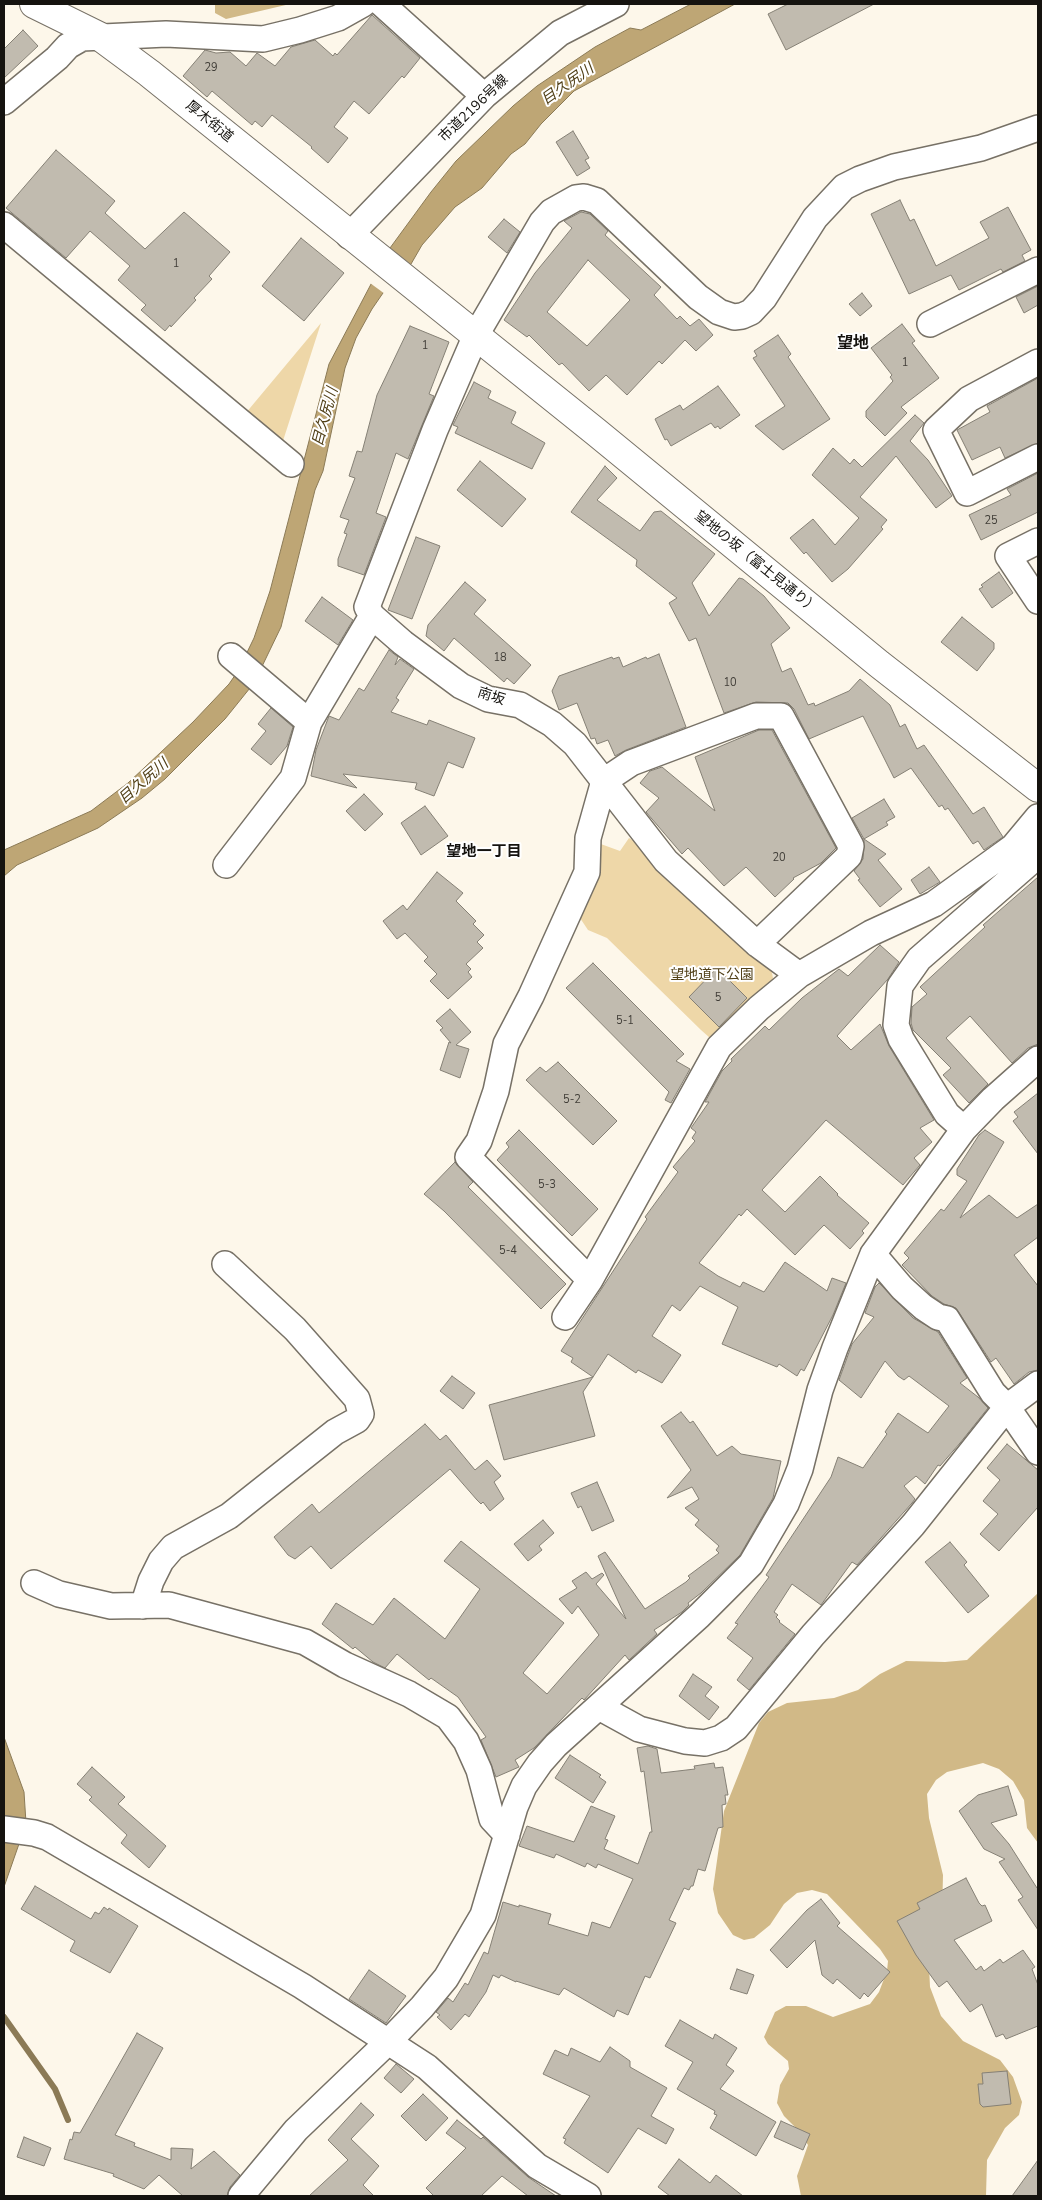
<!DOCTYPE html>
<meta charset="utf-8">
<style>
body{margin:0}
#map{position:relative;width:1042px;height:2200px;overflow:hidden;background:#fdf7ea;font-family:"Nunito Sans",sans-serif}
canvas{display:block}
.frame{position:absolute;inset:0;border:5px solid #15130f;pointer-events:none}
</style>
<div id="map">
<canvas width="1042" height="2200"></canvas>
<div class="frame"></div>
</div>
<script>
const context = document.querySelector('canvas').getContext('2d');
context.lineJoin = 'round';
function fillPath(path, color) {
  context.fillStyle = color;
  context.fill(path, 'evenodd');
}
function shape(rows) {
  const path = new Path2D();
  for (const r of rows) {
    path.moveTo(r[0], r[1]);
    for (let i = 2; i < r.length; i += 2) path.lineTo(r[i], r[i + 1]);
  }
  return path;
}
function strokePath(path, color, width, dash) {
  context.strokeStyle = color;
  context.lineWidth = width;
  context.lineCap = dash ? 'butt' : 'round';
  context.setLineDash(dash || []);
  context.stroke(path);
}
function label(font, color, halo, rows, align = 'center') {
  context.font = font + ' "Nunito Sans","Noto Sans JP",sans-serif';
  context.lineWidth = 4;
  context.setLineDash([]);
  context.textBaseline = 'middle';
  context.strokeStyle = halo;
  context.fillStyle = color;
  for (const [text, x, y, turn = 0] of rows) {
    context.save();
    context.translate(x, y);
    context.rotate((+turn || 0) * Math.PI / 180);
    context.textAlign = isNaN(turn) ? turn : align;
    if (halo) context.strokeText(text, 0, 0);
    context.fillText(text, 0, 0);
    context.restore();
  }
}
const green = shape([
 [321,323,281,447,245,414],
 [629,838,644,847,771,968,773,978,769,989,719,1036,710,1038,701,1030,607,938,588,930,580,918,597,882,598,843,620,851]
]);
const forest = shape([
 [215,4,290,4,226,19,215,13],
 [1038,1593,1038,1843,1027,1828,1024,1800,1013,1781,999,1769,983,1763,947,1772,936,1780,927,1794,929,1818,943,1875,942,1914,929,1966,930,1987,941,2016,963,2041,1000,2060,1013,2077,1022,2102,1019,2115,1005,2128,987,2160,986,2196,801,2196,797,2176,808,2145,800,2132,784,2116,777,2103,780,2085,789,2069,788,2061,768,2044,764,2037,775,2012,786,2006,806,2006,833,2017,870,2004,879,1992,887,1971,888,1961,880,1949,827,1894,812,1890,797,1893,784,1904,770,1925,754,1938,744,1940,733,1935,718,1913,713,1889,724,1811,759,1723,768,1712,787,1703,834,1698,858,1690,880,1674,906,1661,945,1662,967,1660]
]);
const water = shape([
 [691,4,735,4,574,91,541,124,525,144,511,154,482,188,455,207,422,245,411,264,383,293,372,309,356,338,345,368,323,471,315,490,281,627,254,683,225,719,165,779,142,798,98,828,17,865,4,876,4,850,91,811,128,783,193,722,229,684,238,671,254,638,270,591,329,364,390,248,431,192,456,161,513,106,537,86,595,47,630,28,641,30,691,4],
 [4,1737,24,1792,26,1823,4,1820,4,1737],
 [4,1839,20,1841,4,1887,4,1839]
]);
const pier = shape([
 [388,247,413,266,385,294,370,283]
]);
const stream = shape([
 [4,2017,55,2089,68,2120]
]);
const building = shape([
 [788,4,874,4,786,50,768,14,788,4],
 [372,15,420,58,404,78,402,76,369,114,354,101,334,127,348,138,328,163,311,148,312,147,272,115,262,127,255,121,252,125,212,91,207,97,183,76,205,50,216,53,230,52,246,66,257,53,275,66,291,47,315,40,333,56,335,53,337,55,372,15],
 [23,30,38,46,4,78,4,49,23,30],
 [573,131,589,158,585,160,590,168,577,176,556,142,573,131],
 [56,150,115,201,105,213,145,249,184,212,230,252,209,276,212,279,194,298,196,300,171,327,170,325,165,331,141,310,146,305,118,280,130,266,90,231,66,258,6,208,56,150],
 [900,200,910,221,914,219,936,266,989,238,980,222,1008,207,1031,250,1022,255,1025,261,1003,272,1001,269,959,290,951,275,909,294,871,214,900,200],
 [581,212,590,214,608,231,605,235,661,287,654,295,677,319,680,316,690,326,699,319,713,335,696,351,685,340,662,364,659,361,627,395,606,375,589,391,562,363,559,365,529,335,527,337,504,320,535,273,572,228,564,221,581,212],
 [588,260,630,300,587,346,547,312,588,260],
 [504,219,520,232,507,253,488,237,504,219],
 [301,238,344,273,304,321,262,286,301,238],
 [1038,286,1038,305,1024,313,1016,297,1038,286],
 [862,293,872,306,860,316,849,304,862,293],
 [902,324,915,341,912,343,939,378,901,407,907,413,885,436,866,417,866,411,893,381,890,377,892,375,871,348,902,324],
 [410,326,449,342,429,394,434,396,408,459,396,453,376,513,386,517,364,575,338,566,338,559,347,534,344,533,349,520,340,517,355,478,349,476,357,451,362,452,377,395,410,326],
 [778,335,791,354,788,357,830,419,783,450,755,426,785,406,753,358,757,356,754,351,778,335],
 [1038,378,1038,443,1005,458,1000,447,972,460,957,430,990,412,987,406,1038,378],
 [474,382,491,391,488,398,516,412,511,423,545,443,532,469,455,433,458,427,453,425,474,382],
 [718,386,740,415,720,429,718,426,715,428,711,423,671,446,667,439,665,440,655,419,680,405,683,410,718,386],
 [915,415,924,423,910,441,928,460,952,496,936,508,896,456,860,497,887,520,881,527,883,529,848,569,832,582,806,552,804,554,790,538,813,519,835,545,859,518,812,475,833,448,850,464,854,459,862,467,915,415],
 [480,461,526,499,502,527,457,490,480,461],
 [605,466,617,478,597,500,640,531,654,512,661,511,715,554,692,583,709,616,739,578,743,579,764,596,790,628,771,644,782,672,791,668,808,705,814,703,815,706,849,691,860,679,890,705,900,727,905,724,917,749,924,745,973,814,984,807,1003,837,984,850,978,841,973,844,948,808,945,810,942,805,939,807,911,768,894,778,863,716,809,739,794,709,788,703,756,702,724,713,696,638,689,641,669,603,677,598,636,566,637,560,571,512,605,466],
 [1038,473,1038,512,981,540,969,515,1011,495,1007,489,1038,473],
 [416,537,440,546,412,619,388,610,416,537],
 [999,572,1013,593,992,608,979,589,983,587,981,585,999,572],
 [465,582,486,600,474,614,531,665,514,684,507,678,504,682,454,638,444,651,426,636,428,625,465,582],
 [322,597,353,620,338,645,305,621,322,597],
 [962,617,994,643,994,649,977,671,941,642,962,617],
 [389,650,398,657,395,665,400,659,414,669,396,698,399,700,391,712,427,725,429,720,475,738,463,768,448,762,434,796,415,789,417,783,343,774,357,788,311,776,316,750,329,716,339,720,359,688,364,691,389,650],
 [659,654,686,727,626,750,615,756,608,740,597,744,595,738,591,739,577,703,559,710,552,691,559,676,612,657,613,659,619,657,623,667,646,657,647,659,659,654],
 [271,708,293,727,287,746,271,765,251,749,266,731,258,724,271,708],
 [759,730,772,730,836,848,821,863,793,878,794,879,775,897,746,867,724,886,688,848,682,854,646,812,659,798,640,783,650,771,662,767,715,811,695,757,759,730],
 [364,794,383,814,365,831,346,811,364,794],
 [884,799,895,817,886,822,888,825,864,839,852,818,884,799],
 [425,806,448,836,421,855,401,823,425,806],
 [864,839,886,854,878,860,902,889,880,907,858,880,860,879,854,871,863,859,864,839],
 [929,867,940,882,920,894,911,880,929,867],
 [437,872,463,893,456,901,476,921,473,924,484,935,477,942,483,948,466,964,471,969,468,972,472,977,448,999,430,981,437,974,424,961,428,957,405,933,397,939,383,921,403,905,407,910,437,872],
 [1038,877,1038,1044,1028,1048,1012,1063,970,1016,946,1038,988,1084,969,1103,943,1075,951,1068,913,1030,911,1023,912,1007,927,994,920,987,985,927,983,925,1038,877],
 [880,945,899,962,888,979,837,1036,851,1050,880,1024,889,1046,934,1120,920,1128,932,1142,914,1158,920,1165,903,1185,826,1120,762,1190,785,1212,820,1176,838,1194,837,1195,869,1223,862,1231,864,1233,850,1249,824,1225,795,1255,747,1209,741,1216,739,1214,699,1263,718,1276,740,1287,743,1282,764,1292,785,1262,827,1291,832,1278,846,1283,833,1315,804,1371,801,1369,797,1376,779,1364,777,1367,722,1344,738,1307,700,1286,680,1311,672,1305,652,1336,681,1355,662,1383,638,1370,636,1373,608,1354,593,1377,571,1362,573,1358,561,1351,647,1219,645,1217,678,1172,673,1167,695,1141,692,1138,696,1132,691,1128,709,1102,705,1102,722,1071,732,1061,731,1059,765,1026,769,1030,802,998,839,969,848,976,880,945],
 [593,963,684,1054,676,1061,690,1069,671,1103,665,1100,669,1092,566,988,593,963],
 [717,968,747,998,719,1027,689,997,717,968],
 [450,1009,471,1032,456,1045,469,1049,460,1078,440,1070,449,1042,451,1043,440,1030,443,1028,436,1021,450,1009],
 [558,1062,617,1121,593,1145,526,1080,540,1067,546,1072,558,1062],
 [1038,1093,1038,1154,1013,1121,1018,1117,1014,1112,1038,1093],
 [519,1130,598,1209,572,1236,497,1160,509,1147,506,1143,519,1130],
 [985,1130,1004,1142,960,1218,989,1195,1017,1218,1038,1204,1038,1237,1014,1255,1038,1286,1038,1370,1029,1372,1014,1384,996,1358,991,1362,956,1308,944,1304,932,1296,902,1265,909,1258,904,1253,941,1209,944,1211,967,1181,957,1175,957,1169,979,1135,985,1130],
 [455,1162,473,1182,468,1187,566,1284,541,1309,444,1211,424,1194,455,1162],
 [879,1283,913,1318,938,1332,967,1378,960,1383,978,1397,988,1408,960,1443,940,1466,938,1465,925,1484,916,1476,904,1486,915,1499,912,1503,857,1565,852,1562,821,1605,792,1584,774,1612,778,1615,776,1617,780,1621,779,1622,795,1634,749,1690,737,1680,753,1658,727,1638,738,1624,735,1623,769,1577,766,1575,831,1477,838,1457,863,1468,887,1434,885,1432,898,1413,928,1433,949,1406,909,1376,904,1380,898,1376,885,1361,861,1398,839,1380,852,1344,874,1317,865,1313,875,1287,879,1283],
 [452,1376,475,1393,463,1409,440,1391,452,1376],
 [593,1377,583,1392,595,1436,504,1460,489,1405,593,1377],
 [681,1412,690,1423,693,1421,717,1456,732,1446,741,1454,781,1461,773,1498,740,1555,701,1593,688,1603,689,1605,682,1612,654,1630,657,1634,629,1660,625,1655,584,1700,582,1698,534,1748,515,1760,519,1767,496,1777,481,1740,486,1737,458,1697,431,1678,429,1680,397,1654,385,1668,373,1662,355,1647,353,1649,322,1624,336,1603,373,1625,394,1598,445,1639,480,1589,444,1561,461,1541,564,1623,523,1673,547,1694,599,1635,578,1606,572,1614,559,1599,577,1588,572,1581,586,1572,592,1579,602,1573,604,1575,596,1584,626,1619,598,1556,605,1552,645,1609,686,1582,690,1578,688,1576,719,1553,716,1550,719,1546,695,1525,699,1520,685,1508,699,1499,692,1487,667,1498,691,1470,661,1426,681,1412],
 [425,1424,440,1440,446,1435,475,1470,487,1460,501,1476,494,1482,504,1499,490,1511,483,1502,481,1504,477,1500,450,1469,331,1569,311,1546,295,1559,288,1555,274,1537,312,1504,319,1513,425,1424],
 [1007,1444,1038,1470,1038,1507,999,1551,980,1534,998,1514,983,1501,1000,1480,987,1468,1007,1444],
 [597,1482,614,1521,592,1531,581,1506,578,1508,571,1493,597,1482],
 [543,1520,554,1533,539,1546,542,1550,528,1561,514,1544,543,1520],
 [950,1542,967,1562,964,1565,989,1596,968,1613,925,1562,950,1542],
 [693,1674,712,1687,705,1696,719,1707,709,1720,679,1696,693,1674],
 [648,1746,657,1749,661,1773,695,1769,694,1766,714,1763,715,1768,723,1767,728,1795,725,1795,726,1804,722,1805,723,1827,718,1828,705,1871,698,1869,693,1886,691,1886,689,1890,684,1888,669,1920,676,1923,650,1978,645,1976,628,2015,617,2010,614,2017,564,1988,559,1995,516,1981,516,1982,501,1975,499,1978,493,1975,486,1992,469,2017,465,2014,451,2030,437,2017,440,2015,436,2012,448,1998,453,2002,465,1983,468,1985,484,1952,488,1954,503,1902,519,1907,519,1905,551,1914,548,1924,588,1936,592,1922,610,1928,633,1879,598,1864,596,1868,587,1863,585,1867,556,1854,554,1858,519,1846,527,1826,574,1842,591,1806,615,1816,605,1839,608,1840,604,1849,638,1864,650,1832,652,1832,644,1771,641,1772,637,1748,648,1746],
 [570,1755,601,1775,599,1777,606,1782,593,1803,555,1778,570,1755],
 [92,1767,125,1797,118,1804,166,1846,149,1868,121,1843,127,1835,89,1800,92,1797,77,1784,92,1767],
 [1008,1786,1017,1815,991,1823,1009,1844,1037,1888,1038,1886,1038,1930,1018,1900,1023,1897,999,1862,1005,1859,984,1849,959,1811,978,1795,1008,1786],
 [966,1878,979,1903,982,1906,985,1905,992,1921,954,1940,976,1970,981,1966,984,1971,1000,1959,1003,1963,1023,1950,1035,1967,1032,1969,1038,1985,1038,2026,1006,2039,1003,2034,996,2037,982,2004,970,2012,947,1981,939,1987,916,1955,897,1921,920,1909,917,1903,966,1878],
 [35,1886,91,1919,95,1912,99,1914,104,1907,108,1910,109,1908,138,1926,110,1973,70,1951,75,1941,21,1909,35,1886],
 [821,1899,840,1923,837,1926,890,1972,868,1997,864,1993,860,1999,837,1979,833,1984,822,1975,815,1940,787,1968,770,1950,807,1910,821,1899],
 [737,1969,754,1975,747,1994,730,1989,737,1969],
 [369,1970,406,1996,386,2023,349,1999,369,1970],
 [680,2020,713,2039,715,2034,737,2048,726,2065,734,2071,720,2089,776,2122,756,2156,710,2128,717,2115,714,2114,715,2111,677,2089,693,2062,665,2046,680,2020],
 [137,2033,163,2048,115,2135,135,2143,134,2146,171,2160,171,2148,193,2149,191,2169,214,2151,240,2175,230,2187,227,2196,183,2196,159,2175,144,2189,113,2176,114,2174,64,2159,70,2139,72,2140,74,2132,80,2133,137,2033],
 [610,2047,630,2061,630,2067,667,2088,651,2116,674,2129,666,2144,638,2128,608,2173,564,2143,566,2139,563,2138,590,2096,543,2074,555,2050,568,2056,571,2048,600,2062,610,2047],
 [396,2064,414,2079,401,2093,384,2078,396,2064],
 [1007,2071,1011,2104,983,2107,980,2104,978,2084,983,2084,982,2073,1007,2071],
 [423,2094,448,2118,426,2141,401,2116,423,2094],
 [361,2103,374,2115,351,2139,379,2166,363,2185,374,2196,309,2196,348,2160,328,2140,361,2103],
 [457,2120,481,2139,483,2137,528,2177,556,2196,528,2196,502,2176,481,2196,434,2196,426,2188,466,2148,446,2133,457,2120],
 [781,2121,810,2134,803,2150,774,2137,781,2121],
 [24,2137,51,2148,44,2166,17,2157,24,2137],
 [679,2159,710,2183,716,2175,743,2196,670,2196,658,2187,679,2159],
 [1038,2160,1038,2196,1012,2196,1038,2160]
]);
const minor = shape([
 [382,4,484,96],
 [4,102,57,58,68,46,82,38,166,34,263,39,300,30,338,18,363,4],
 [4,225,291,464],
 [349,236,484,96,560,33,616,4],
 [930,324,1038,270],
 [1038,362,969,399,936,430,967,493,1038,457],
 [1038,541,1008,556,1038,601],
 [372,616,403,643,461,686,488,699,520,705,552,724,575,744,666,861,757,944,799,975],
 [231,656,309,722],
 [226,865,293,778,309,722,372,616,367,607,435,430,476,335,542,222,551,212,576,198,584,197,597,201,698,297,719,312,734,317,742,316,751,312,764,298,815,218,844,187,860,179,894,167,981,148,1038,128],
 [757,944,849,856,851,846,781,716,756,716,631,763,604,781,588,838,587,872,531,996,506,1044,496,1091,479,1141,468,1157,590,1280,719,1047,759,1008,799,975,871,933,934,904,1013,847,1038,817],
 [964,1129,947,1114,901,1039,896,1025,900,986,919,959,1028,864,1038,849],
 [873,1254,902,1288,923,1307,938,1317,947,1319,993,1393,1007,1407,1038,1452],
 [565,1317,590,1280],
 [34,1583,59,1594,111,1606,169,1605,305,1642,345,1665,409,1694,448,1717,466,1741,479,1770,492,1819,507,1835],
 [143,1606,151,1581,161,1561,173,1547,229,1516,335,1432,357,1420,361,1414,357,1399,295,1329,225,1264],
 [599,1707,639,1729,685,1741,705,1743,721,1738,736,1728,813,1635,913,1525,1007,1407,1038,1384],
 [4,1829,34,1833,47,1837,302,1986,427,2067,537,2166,588,2196],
 [241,2196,296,2130,389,2041,422,2007,446,1978,483,1915,515,1807,524,1786,540,1763,556,1745,699,1616,751,1564,786,1504,800,1469,820,1390,835,1348,873,1254,964,1129,993,1099,1038,1059]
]);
const major = shape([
 [34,4,99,36,149,73,596,432,879,664,1038,788]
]);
const numberNames = [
 ["29",211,68],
 ["1",176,264],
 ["1",425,346],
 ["1",905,363],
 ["25",991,521],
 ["18",500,658],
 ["10",730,683],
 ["20",779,858],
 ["5",718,998],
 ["5-1",625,1021],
 ["5-2",572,1100],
 ["5-3",547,1185],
 ["5-4",508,1251]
];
const streetNames = [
 ["市道2196号線",474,109,-44],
 ["厚木街道",209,122,39],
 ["望地の坂（富士見通り）",756,563,39],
 ["南坂",491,697,18]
];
const parkNames = [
 ["望地道下公園",712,976]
];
const waterNames = [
 ["目久尻川",568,85,-35],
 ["目久尻川",326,417,-75],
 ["目久尻川",144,782,-41]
];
const neighbourhoodNames = [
 ["望地一丁目",484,852]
];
const quarterNames = [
 ["望地",853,344]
];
fillPath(green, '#eed7a8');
fillPath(forest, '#d1b987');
fillPath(water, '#bea675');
strokePath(water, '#8b7a56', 1);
fillPath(pier, '#fdf7ea');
strokePath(stream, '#8b7a56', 6);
fillPath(building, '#c1bbaf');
strokePath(building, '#858075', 1);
strokePath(minor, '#777166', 28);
strokePath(major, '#777166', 30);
strokePath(minor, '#fff', 25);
strokePath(major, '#fff', 28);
label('11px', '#403d37', null, numberNames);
label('14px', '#15130f', '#fff', streetNames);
label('14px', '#53421a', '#fff', parkNames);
label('italic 15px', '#503f17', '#fff', waterNames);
label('bold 15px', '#15130f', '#fff', neighbourhoodNames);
label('bold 16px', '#15130f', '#fff', quarterNames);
</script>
